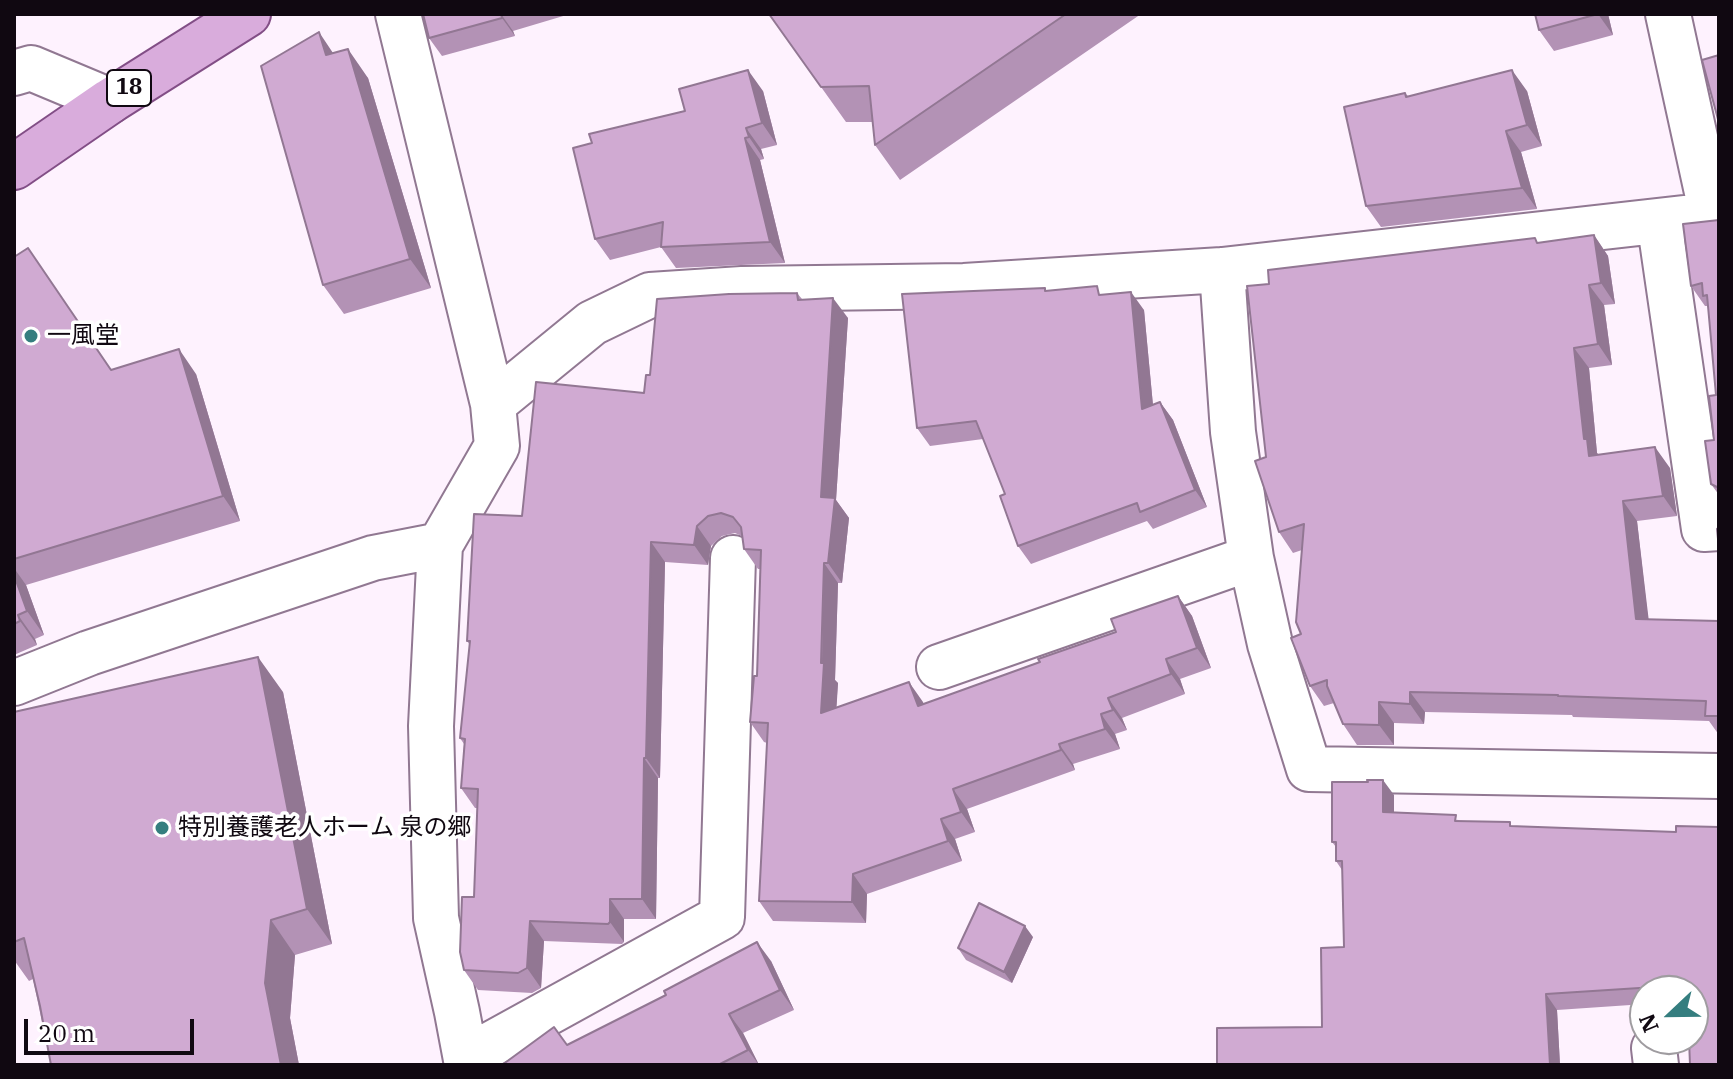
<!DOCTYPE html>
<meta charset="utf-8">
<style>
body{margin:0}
#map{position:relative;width:1733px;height:1079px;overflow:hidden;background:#fef2fe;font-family:"IBM Plex Serif",serif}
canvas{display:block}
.frame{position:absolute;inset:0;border:16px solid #100811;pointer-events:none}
.north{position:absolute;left:1629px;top:975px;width:80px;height:80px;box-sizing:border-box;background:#fff;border:2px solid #9f9ca0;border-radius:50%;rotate:248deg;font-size:22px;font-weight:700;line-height:32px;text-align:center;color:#100811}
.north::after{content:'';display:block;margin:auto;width:28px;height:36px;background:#357e7f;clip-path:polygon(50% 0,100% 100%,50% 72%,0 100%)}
.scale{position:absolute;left:24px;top:1019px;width:170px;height:36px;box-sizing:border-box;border:4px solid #100811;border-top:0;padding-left:10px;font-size:24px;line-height:28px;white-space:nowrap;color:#100811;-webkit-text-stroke:6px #fff;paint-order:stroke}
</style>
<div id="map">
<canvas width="1733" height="1079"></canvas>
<div class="frame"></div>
<div class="north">N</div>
<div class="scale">20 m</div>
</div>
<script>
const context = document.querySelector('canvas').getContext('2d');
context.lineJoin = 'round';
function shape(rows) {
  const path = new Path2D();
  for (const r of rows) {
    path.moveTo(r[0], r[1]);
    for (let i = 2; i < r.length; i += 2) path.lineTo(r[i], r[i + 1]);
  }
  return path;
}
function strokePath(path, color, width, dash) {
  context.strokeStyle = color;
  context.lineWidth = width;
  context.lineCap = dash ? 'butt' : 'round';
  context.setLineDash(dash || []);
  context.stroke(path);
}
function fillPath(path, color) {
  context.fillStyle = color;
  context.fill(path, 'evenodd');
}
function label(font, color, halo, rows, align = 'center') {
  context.font = font + ' "IBM Plex Serif","Noto Sans JP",serif';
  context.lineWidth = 7;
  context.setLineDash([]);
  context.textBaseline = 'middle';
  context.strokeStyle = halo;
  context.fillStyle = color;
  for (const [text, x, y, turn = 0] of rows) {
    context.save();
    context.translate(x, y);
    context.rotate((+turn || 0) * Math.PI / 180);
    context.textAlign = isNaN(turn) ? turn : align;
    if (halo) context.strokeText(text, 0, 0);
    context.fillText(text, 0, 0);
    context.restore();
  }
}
const minor = shape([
 [398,14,493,404,497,446,440,545,431,726,436,918,457,1012,467,1065],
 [1668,14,1712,215],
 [14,73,31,68,110,101],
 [1662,222,1662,240,1704,529,1719,528],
 [1222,270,1233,432,1251,558,1270,644,1309,769,1719,776],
 [493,404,592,323,650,295,742,289,964,286,1222,270,1719,214],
 [939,667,1251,558],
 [14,683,89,653,373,558,440,545],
 [1654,1048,1656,1065],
 [466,1058,722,917,733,558]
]);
const major = shape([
 [14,167,110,101,248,14]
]);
const wall = shape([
 [423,14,570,14,513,31,515,36,442,56,429,38],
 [769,14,1141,14,900,180,875,145,873,122,846,122],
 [1535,14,1608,14,1613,35,1554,51,1539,30],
 [333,53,368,78,431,288,344,314,323,285],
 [763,91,777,145,761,149,764,159,760,160,785,263,676,268,661,247,610,260,595,239,592,143],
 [1527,91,1542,146,1521,152,1537,209,1381,227,1366,206,1405,93,1408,96],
 [1719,220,1719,495,1711,484,1716,395,1708,306,1705,306,1691,286],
 [1594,235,1608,256,1615,304,1604,305,1612,365,1589,368,1597,453,1598,454,1670,468,1677,516,1637,521,1648,619,1719,621,1719,735,1709,721,1573,717,1572,715,1425,712,1424,724,1394,723,1394,745,1357,745,1343,724,1334,703,1324,706,1310,686,1301,634,1302,550,1293,553,1279,532,1266,457,1269,284],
 [14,257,111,370,196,374,240,521,26,585,44,635,35,639,37,645,14,655],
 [1047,291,1103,295,1144,310,1153,405,1160,402,1173,420,1207,507,1153,529,1147,521,1031,564,1018,546,1005,494,983,439,930,446,917,428],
 [797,293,802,299,848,318,836,500,849,518,842,583,838,583,835,680,838,683,836,708,923,702,923,704,1040,662,1116,632,1178,596,1192,616,1211,668,1180,679,1185,694,1122,718,1127,730,1115,734,1120,749,1073,764,1075,770,967,809,975,832,955,839,962,861,867,894,866,923,773,921,759,901,767,743,764,742,750,722,757,676,760,569,758,569,744,549,742,536,735,533,722,536,711,546,708,565,665,562,660,778,658,778,656,919,624,919,624,942,622,944,544,941,541,988,532,993,478,990,464,970,474,897,477,808,475,808,461,788,464,744,460,738,470,645,467,641,522,516,644,393,650,375],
 [283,692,332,944,295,955,290,1018,299,1065,51,1065,33,979,29,981,14,960,14,712],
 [1394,795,1394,813,1514,826,1693,991,1645,991,1645,1004,1557,1010,1560,1065,1217,1065,1322,1027,1344,947,1342,870,1336,861,1336,847,1332,842],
 [1033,937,1012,983,966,960,958,948],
 [771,961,794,1010,743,1033,759,1065,502,1065,567,1045]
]);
const shadedWall = shape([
 [501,14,513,31,515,36,502,18],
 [1598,14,1608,14,1613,35],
 [319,32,339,62,326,55],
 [348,49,368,78,431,288,410,259],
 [748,70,763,91,777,145,762,123],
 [1512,70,1527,91,1542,146,1527,125],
 [746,128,761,149,764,159,749,137],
 [1506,131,1521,152,1537,209,1522,188],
 [745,138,760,160,785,263,770,242],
 [1594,235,1608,256,1615,304,1601,283],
 [1589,285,1604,305,1612,365,1598,344],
 [1131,292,1144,310,1155,427,1142,409],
 [833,298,848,318,836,500,849,518,842,583,828,563,821,497],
 [1574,348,1589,368,1597,453,1602,459,1589,456,1584,439],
 [179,349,196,374,240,521,223,496],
 [1160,402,1173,420,1207,507,1195,490],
 [1655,447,1670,468,1677,516,1663,496],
 [1623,501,1637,521,1651,639,1636,619],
 [697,526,711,546,708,565,694,545],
 [651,542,665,562,660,778,646,758],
 [824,563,838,583,835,680,838,683,835,733,821,713],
 [14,568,26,585,44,635,27,611,14,575],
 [1178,596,1192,616,1211,668,1197,648],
 [18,615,35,639,37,645,20,621],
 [258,657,283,692,332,944,307,909],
 [1166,659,1180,679,1185,694,1171,674],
 [909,682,923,702,932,726,918,706],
 [1410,692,1425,712,1424,724,1410,704],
 [1108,698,1122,718,1127,730,1113,710],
 [1379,702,1394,723,1394,745,1379,725],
 [1101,714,1115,734,1120,749,1105,729],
 [1059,744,1073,764,1075,770,1061,750],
 [644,758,658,778,656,919,642,899],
 [1383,780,1394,795,1394,828,1383,812],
 [953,789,967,809,975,832,961,812],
 [941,819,955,839,962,861,948,841],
 [853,874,867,894,866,923,852,902],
 [610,899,624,919,624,942,610,922],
 [271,920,295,955,290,1018,299,1065,281,1065,265,983],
 [530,921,544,941,541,988,527,968],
 [1025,926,1033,937,1012,983,1004,972],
 [757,942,771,961,794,1010,780,990],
 [1546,994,1557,1010,1560,1065,1550,1065],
 [729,1014,743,1033,759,1065,748,1050]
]);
const building = shape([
 [423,14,501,14,502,18,429,38,423,14],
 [769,14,1066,14,875,145,869,86,821,87,769,14],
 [1535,14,1598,14,1539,30,1535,14],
 [319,32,326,55,348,49,410,259,323,285,261,66,319,32],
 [1719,55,1719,123,1702,60,1719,55],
 [748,70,762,123,746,128,749,137,745,138,770,242,661,247,663,222,595,239,573,148,592,143,589,134,685,111,679,89,748,70],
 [1512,70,1527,125,1506,131,1522,188,1366,206,1344,107,1405,93,1406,97,1512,70],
 [1719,220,1719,488,1711,484,1705,441,1714,440,1709,396,1716,395,1707,295,1703,296,1702,283,1691,286,1683,224,1719,220],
 [1594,235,1601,283,1589,285,1598,344,1574,348,1584,439,1587,439,1589,456,1655,447,1663,496,1623,501,1636,619,1719,621,1719,716,1705,716,1706,701,1558,696,1558,695,1410,692,1410,704,1379,702,1379,725,1343,724,1327,686,1327,680,1310,686,1291,638,1301,634,1296,622,1304,524,1279,532,1255,461,1266,457,1247,286,1269,284,1268,270,1535,238,1537,243,1594,235],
 [28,248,111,370,179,349,223,496,14,559,14,257,28,248],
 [1097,286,1099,295,1131,292,1142,409,1160,402,1195,490,1140,512,1137,503,1018,546,1000,496,1005,494,976,421,917,428,902,294,1045,288,1045,291,1097,286],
 [797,293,798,300,833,298,821,497,835,498,828,563,824,563,821,663,824,663,821,713,909,682,918,706,1040,662,1038,659,1116,632,1111,619,1178,596,1197,648,1166,659,1171,674,1108,698,1113,710,1101,714,1105,729,1059,744,1061,750,953,789,961,812,941,819,948,841,853,874,852,902,759,901,768,723,750,722,754,676,757,676,761,550,744,549,741,527,733,517,721,513,708,516,697,526,694,545,651,542,646,758,644,758,642,899,610,899,610,922,608,924,530,921,527,968,518,973,464,970,460,952,462,897,474,897,478,789,461,788,465,739,460,738,470,641,467,641,474,514,522,516,536,382,644,393,646,375,650,375,657,299,729,294,797,293],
 [1719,527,1719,549,1717,529,1719,527],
 [14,575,27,611,18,615,20,621,14,624,14,575],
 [258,657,307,909,271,920,265,983,281,1065,51,1065,40,1006,24,938,14,942,14,712,258,657],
 [1367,780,1383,780,1383,812,1456,815,1455,821,1510,822,1510,826,1676,832,1676,826,1719,827,1719,1065,1690,1065,1689,1039,1693,1039,1693,991,1686,991,1686,985,1546,994,1550,1065,1217,1065,1217,1028,1322,1027,1321,948,1344,947,1342,861,1336,861,1336,842,1332,842,1332,782,1368,782,1367,780],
 [979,903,1025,926,1004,972,958,948,979,903],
 [757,942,780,990,729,1014,748,1050,718,1065,502,1065,554,1027,567,1045,666,995,664,991,757,942]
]);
const markers = [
 [31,336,8,"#357e7f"],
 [162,828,8,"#357e7f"]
];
const shields = [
 [129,88,44]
];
const shieldNames = [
 ["18",129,88]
];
const poiNames = [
 ["一風堂",47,336],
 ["特別養護老人ホーム 泉の郷",178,828]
];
strokePath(minor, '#917892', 48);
strokePath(major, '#824e86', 48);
strokePath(minor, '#fff', 44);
strokePath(major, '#d9acdc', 44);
fillPath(wall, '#b392b5');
fillPath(shadedWall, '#927793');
fillPath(building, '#d0aad2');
strokePath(building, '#927793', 2);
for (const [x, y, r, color] of markers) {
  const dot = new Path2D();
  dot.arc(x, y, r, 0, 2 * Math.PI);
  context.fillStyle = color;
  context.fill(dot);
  strokePath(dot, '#fff', 3);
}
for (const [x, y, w] of shields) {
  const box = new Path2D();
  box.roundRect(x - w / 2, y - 18, w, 36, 6);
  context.fillStyle = '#fff';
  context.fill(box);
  strokePath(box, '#100811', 2);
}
label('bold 22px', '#100811', null, shieldNames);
label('24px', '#100811', '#fff', poiNames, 'left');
</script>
